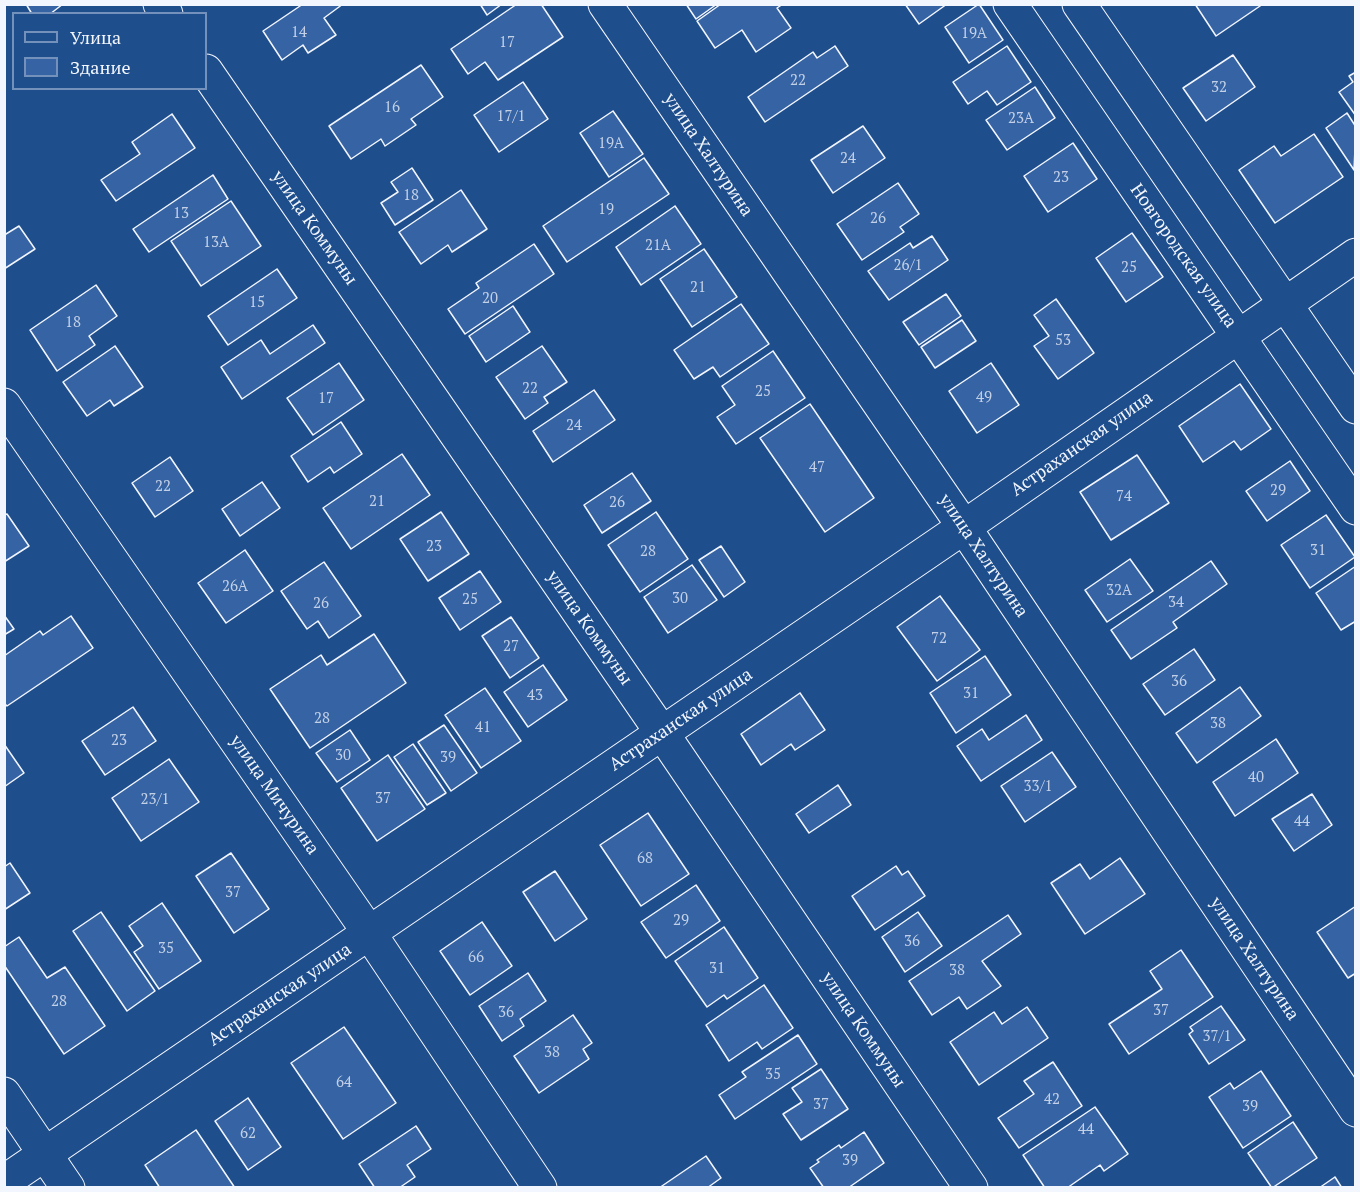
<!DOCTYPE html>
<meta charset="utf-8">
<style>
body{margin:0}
#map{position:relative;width:1360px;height:1192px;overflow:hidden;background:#1f4e8c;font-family:"PT Serif",serif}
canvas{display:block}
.frame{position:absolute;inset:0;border:6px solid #f2f6ff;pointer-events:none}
.legend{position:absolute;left:12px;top:12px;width:195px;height:78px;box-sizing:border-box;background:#1f4e8c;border:2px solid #7391ba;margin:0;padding:8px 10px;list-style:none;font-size:18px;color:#f2f6ff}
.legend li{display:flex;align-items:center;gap:12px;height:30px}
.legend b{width:30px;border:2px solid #7391ba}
</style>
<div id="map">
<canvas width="1360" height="1192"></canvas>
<div class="frame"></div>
<ul class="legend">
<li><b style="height:8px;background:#1f4e8c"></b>Улица</li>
<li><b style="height:16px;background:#3563a3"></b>Здание</li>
</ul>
</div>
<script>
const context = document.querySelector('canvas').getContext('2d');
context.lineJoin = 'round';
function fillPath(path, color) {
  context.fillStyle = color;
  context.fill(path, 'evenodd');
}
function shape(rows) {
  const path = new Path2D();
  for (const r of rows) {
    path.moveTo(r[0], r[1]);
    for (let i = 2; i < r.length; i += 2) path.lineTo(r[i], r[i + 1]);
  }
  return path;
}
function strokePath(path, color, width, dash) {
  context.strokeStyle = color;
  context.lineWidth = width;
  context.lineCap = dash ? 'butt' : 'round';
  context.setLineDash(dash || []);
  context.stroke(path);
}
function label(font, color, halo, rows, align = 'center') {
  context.font = font + ' "PT Serif",serif';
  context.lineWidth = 4.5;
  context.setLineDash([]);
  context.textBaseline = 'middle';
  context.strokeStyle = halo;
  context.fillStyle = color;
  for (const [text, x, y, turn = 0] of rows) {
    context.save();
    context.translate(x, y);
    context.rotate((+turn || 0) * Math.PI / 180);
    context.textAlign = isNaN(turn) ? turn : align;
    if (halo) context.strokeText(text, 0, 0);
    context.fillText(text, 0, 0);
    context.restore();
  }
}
const building = shape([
 [26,4,63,4,50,14,32,14,26,4],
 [303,4,343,4,324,18,336,35,308,53,303,45,282,60,263,31,303,4],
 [480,4,502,4,487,15,480,4],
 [517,4,541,4,563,37,498,80,485,62,468,74,451,49,517,4],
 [686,4,717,4,696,19,686,4],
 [721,4,783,4,777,8,791,28,756,52,742,30,715,48,697,21,721,4],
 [905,4,947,4,919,24,905,4],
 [979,4,1003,40,969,63,945,27,979,4],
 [1195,4,1263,4,1216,36,1195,4],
 [835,46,848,66,765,122,748,97,813,52,817,58,835,46],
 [1007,46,1031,82,997,105,987,91,968,104,953,82,1007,46],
 [1233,55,1255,87,1206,121,1183,88,1233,55],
 [421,65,443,97,411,119,416,125,385,146,381,139,351,159,329,126,421,65],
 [1356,72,1356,116,1339,92,1353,82,1349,76,1356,72],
 [523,82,548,119,499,152,474,115,523,82],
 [1035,87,1055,118,1007,150,986,120,1035,87],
 [613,111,643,154,609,177,580,133,613,111],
 [1347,113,1356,127,1354,170,1326,128,1347,113],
 [172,114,195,148,116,201,101,180,140,154,132,142,172,114],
 [863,126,885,158,833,193,811,160,863,126],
 [1314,134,1343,177,1275,223,1239,170,1274,146,1281,156,1314,134],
 [1073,143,1097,179,1048,212,1024,176,1073,143],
 [644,158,669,194,567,262,543,226,644,158],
 [412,168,433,200,395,225,381,203,398,192,391,182,412,168],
 [213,175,228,199,149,252,133,229,213,175],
 [898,183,919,214,900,227,904,232,862,260,837,224,898,183],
 [461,190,487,229,452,252,448,245,421,264,399,232,461,190],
 [231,201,261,246,201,286,171,241,231,201],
 [675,206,701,244,641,285,616,247,675,206],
 [19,226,35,249,4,269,4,232,6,234,19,226],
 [1132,233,1163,277,1126,302,1096,258,1132,233],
 [932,236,948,260,889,300,868,271,910,243,913,248,932,236],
 [534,244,554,274,465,334,448,309,479,288,476,283,534,244],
 [704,249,737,297,692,327,660,279,704,249],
 [277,269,297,298,228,345,208,316,277,269],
 [96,285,117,316,89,336,95,345,57,371,30,330,96,285],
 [946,294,961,316,919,345,903,322,946,294],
 [1056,299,1094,353,1058,379,1034,346,1049,336,1034,315,1056,299],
 [741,304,769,344,720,377,713,367,694,379,674,350,741,304],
 [513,306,530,332,486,362,469,336,513,306],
 [962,320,976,341,935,368,921,347,962,320],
 [313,325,325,343,242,399,221,367,261,340,270,354,313,325],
 [115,346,143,387,114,406,110,400,87,416,63,382,115,346],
 [542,346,567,382,544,397,548,403,525,419,496,377,542,346],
 [773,351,805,398,736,444,717,417,735,405,722,386,773,351],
 [339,363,364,400,313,435,287,398,339,363],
 [991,363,1019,405,977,433,949,391,991,363],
 [1240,384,1271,429,1241,450,1234,441,1203,462,1179,426,1240,384],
 [594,390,615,420,553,462,533,431,594,390],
 [810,404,874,498,825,532,760,438,810,404],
 [341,422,362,454,334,473,330,467,308,482,291,456,341,422],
 [402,454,430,495,351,549,323,508,402,454],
 [1137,455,1169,503,1111,540,1080,492,1137,455],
 [170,457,193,491,155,517,132,483,170,457],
 [1290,461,1310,491,1267,521,1246,491,1290,461],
 [632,473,651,501,602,533,584,505,632,473],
 [262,482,280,508,240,536,222,509,262,482],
 [441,512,469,554,428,581,400,539,441,512],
 [656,512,688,559,640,592,608,545,656,512],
 [7,514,29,546,4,562,4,515,7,514],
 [1326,515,1355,557,1310,588,1281,545,1326,515],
 [721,546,745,582,724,597,699,560,721,546],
 [245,550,273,591,226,623,198,583,245,550],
 [1130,559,1153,591,1107,622,1085,590,1130,559],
 [1211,561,1227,584,1173,622,1177,628,1131,659,1111,630,1211,561],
 [324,562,361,616,329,638,318,621,307,629,281,591,324,562],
 [692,565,717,600,668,633,644,597,692,565],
 [1356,566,1356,621,1341,630,1316,593,1356,566],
 [480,571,501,602,460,630,439,598,480,571],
 [940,596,980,650,937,681,897,627,940,596],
 [4,615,14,629,4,635,4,615],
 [71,616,93,648,7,706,4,703,4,656,40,631,43,635,71,616],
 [511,617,539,658,510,678,482,636,511,617],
 [374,634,406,683,310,748,270,689,321,655,327,665,374,634],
 [1194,649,1215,680,1165,715,1143,684,1194,649],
 [985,656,1011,695,956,733,930,693,985,656],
 [543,665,567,700,528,727,504,692,543,665],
 [1240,687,1261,716,1197,763,1176,733,1240,687],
 [485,688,521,741,481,768,445,715,485,688],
 [800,693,825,730,795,750,791,744,761,765,741,734,800,693],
 [133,707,156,741,105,775,82,741,133,707],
 [1026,715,1042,740,981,781,957,746,982,729,989,740,1026,715],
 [444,725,477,773,451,791,418,742,444,725],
 [350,730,370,760,337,782,316,753,350,730],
 [1276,739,1298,773,1235,816,1213,782,1276,739],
 [4,744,24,773,4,787,4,744],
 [413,744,446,793,427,805,394,757,413,744],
 [1052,752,1076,787,1025,822,1001,786,1052,752],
 [388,755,425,809,377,841,341,788,388,755],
 [169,759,199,802,141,841,112,798,169,759],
 [838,785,851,805,809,833,796,814,838,785],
 [1312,794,1332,825,1294,851,1272,819,1312,794],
 [648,813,689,874,641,906,600,845,648,813],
 [231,853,269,909,234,933,196,876,231,853],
 [1120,858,1145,894,1085,934,1051,883,1080,864,1090,879,1120,858],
 [10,863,30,893,4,910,4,867,10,863],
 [896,866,902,875,908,871,925,896,875,930,852,896,896,866],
 [555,871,587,919,555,941,523,892,555,871],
 [696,885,720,921,666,958,641,922,696,885],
 [162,903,201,961,159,989,134,952,143,946,129,926,162,903],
 [1356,906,1356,973,1348,978,1317,932,1356,906],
 [101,912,155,991,127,1011,73,931,101,912],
 [918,912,942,946,905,972,882,937,918,912],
 [1008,915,1021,934,982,961,1001,986,967,1009,959,997,932,1015,909,981,1008,915],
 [482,922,512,966,470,995,440,951,482,922],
 [724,927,758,978,727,999,724,995,707,1007,675,961,724,927],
 [19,937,47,978,65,967,105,1026,64,1054,4,965,4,947,19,937],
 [1181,950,1213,997,1129,1054,1109,1024,1162,989,1150,971,1181,950],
 [528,973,546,1001,520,1019,524,1026,502,1041,479,1006,528,973],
 [764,985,793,1028,762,1049,757,1042,729,1061,706,1025,764,985],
 [1221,1006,1245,1040,1209,1064,1189,1034,1193,1031,1190,1027,1221,1006],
 [1027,1007,1048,1038,979,1085,950,1042,994,1012,1002,1024,1027,1007],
 [573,1015,592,1043,583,1049,589,1059,539,1093,514,1056,573,1015],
 [344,1027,396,1103,343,1139,291,1063,344,1027],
 [798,1035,817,1064,735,1119,719,1095,746,1077,742,1072,798,1035],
 [1053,1062,1082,1106,1019,1148,998,1118,1034,1094,1024,1081,1053,1062],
 [821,1069,848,1109,801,1140,783,1114,802,1102,792,1088,821,1069],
 [1261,1071,1291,1116,1243,1148,1209,1097,1230,1083,1234,1089,1261,1071],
 [248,1098,281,1147,248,1170,215,1121,248,1098],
 [1095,1107,1128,1154,1104,1171,1100,1165,1067,1188,1045,1188,1023,1155,1095,1107],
 [1293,1122,1317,1158,1272,1188,1248,1153,1293,1122],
 [416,1126,431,1149,407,1165,415,1177,399,1188,375,1188,359,1164,416,1126],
 [196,1130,235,1188,160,1188,145,1165,196,1130],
 [864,1132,884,1163,848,1188,824,1188,810,1168,819,1162,817,1160,839,1145,841,1148,864,1132],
 [706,1156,721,1178,707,1188,659,1188,706,1156],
 [1335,1177,1342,1188,1319,1188,1335,1177]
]);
const street = shape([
 [160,4,166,14],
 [605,4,964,527,1356,1110],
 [1010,4,1356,508],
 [1079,4,1356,407],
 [206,71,662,733,971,1188],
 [4,405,370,934,540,1188],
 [4,1094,68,1188],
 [4,1182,964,527,1356,255]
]);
const numberNames = [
 ["14",299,33],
 ["19А",974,34],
 ["17",507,43],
 ["22",798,81],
 ["32",1219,88],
 ["16",392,108],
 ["17/1",511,117],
 ["23А",1021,119],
 ["19А",611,144],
 ["24",848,159],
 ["23",1061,178],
 ["18",411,196],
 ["19",606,210],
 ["13",181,214],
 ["26",878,219],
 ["13А",216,243],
 ["21А",658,246],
 ["26/1",908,266],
 ["25",1129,268],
 ["21",698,288],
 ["20",490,299],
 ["15",257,303],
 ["18",73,323],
 ["53",1063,341],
 ["22",530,389],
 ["25",763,392],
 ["49",984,398],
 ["17",326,399],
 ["24",574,426],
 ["47",817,468],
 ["22",163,487],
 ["29",1278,491],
 ["74",1124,497],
 ["21",377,502],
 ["26",617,503],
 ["23",434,547],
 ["31",1318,551],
 ["28",648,552],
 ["26А",235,587],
 ["32А",1119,591],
 ["30",680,599],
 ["25",470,600],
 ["34",1176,603],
 ["26",321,604],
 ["72",939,639],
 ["27",511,647],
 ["36",1179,682],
 ["31",971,694],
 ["43",535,696],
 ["28",322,719],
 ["38",1218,724],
 ["41",483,728],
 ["23",119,741],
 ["30",343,756],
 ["39",448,758],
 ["40",1256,778],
 ["33/1",1038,787],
 ["37",383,799],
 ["23/1",155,800],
 ["44",1302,822],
 ["68",645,859],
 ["37",233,893],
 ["29",681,921],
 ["36",912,942],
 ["35",166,949],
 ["66",476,958],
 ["31",717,969],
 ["38",957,971],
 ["28",59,1002],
 ["37",1161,1011],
 ["36",506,1013],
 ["37/1",1217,1037],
 ["38",552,1053],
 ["35",773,1075],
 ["64",344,1083],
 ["42",1052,1100],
 ["37",821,1105],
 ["39",1250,1107],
 ["44",1086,1130],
 ["62",248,1134],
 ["39",850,1161]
];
const streetNames = [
 ["улица Халтурина",708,155,56],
 ["улица Коммуны",314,228,55],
 ["Новгородская улица",1183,256,55],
 ["Астраханская улица",1082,444,-35],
 ["улица Халтурина",983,556,56],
 ["улица Коммуны",589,628,55],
 ["Астраханская улица",681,720,-34],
 ["улица Мичурина",274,795,55],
 ["улица Халтурина",1254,959,56],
 ["Астраханская улица",280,995,-34],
 ["улица Коммуны",863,1030,56]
];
fillPath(building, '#3563a3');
strokePath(building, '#f2f6ff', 1.5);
strokePath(street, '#f2f6ff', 35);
strokePath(street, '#1f4e8c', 33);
label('15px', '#c3d1e8', null, numberNames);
label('18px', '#f2f6ff', '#1f4e8c', streetNames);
</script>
